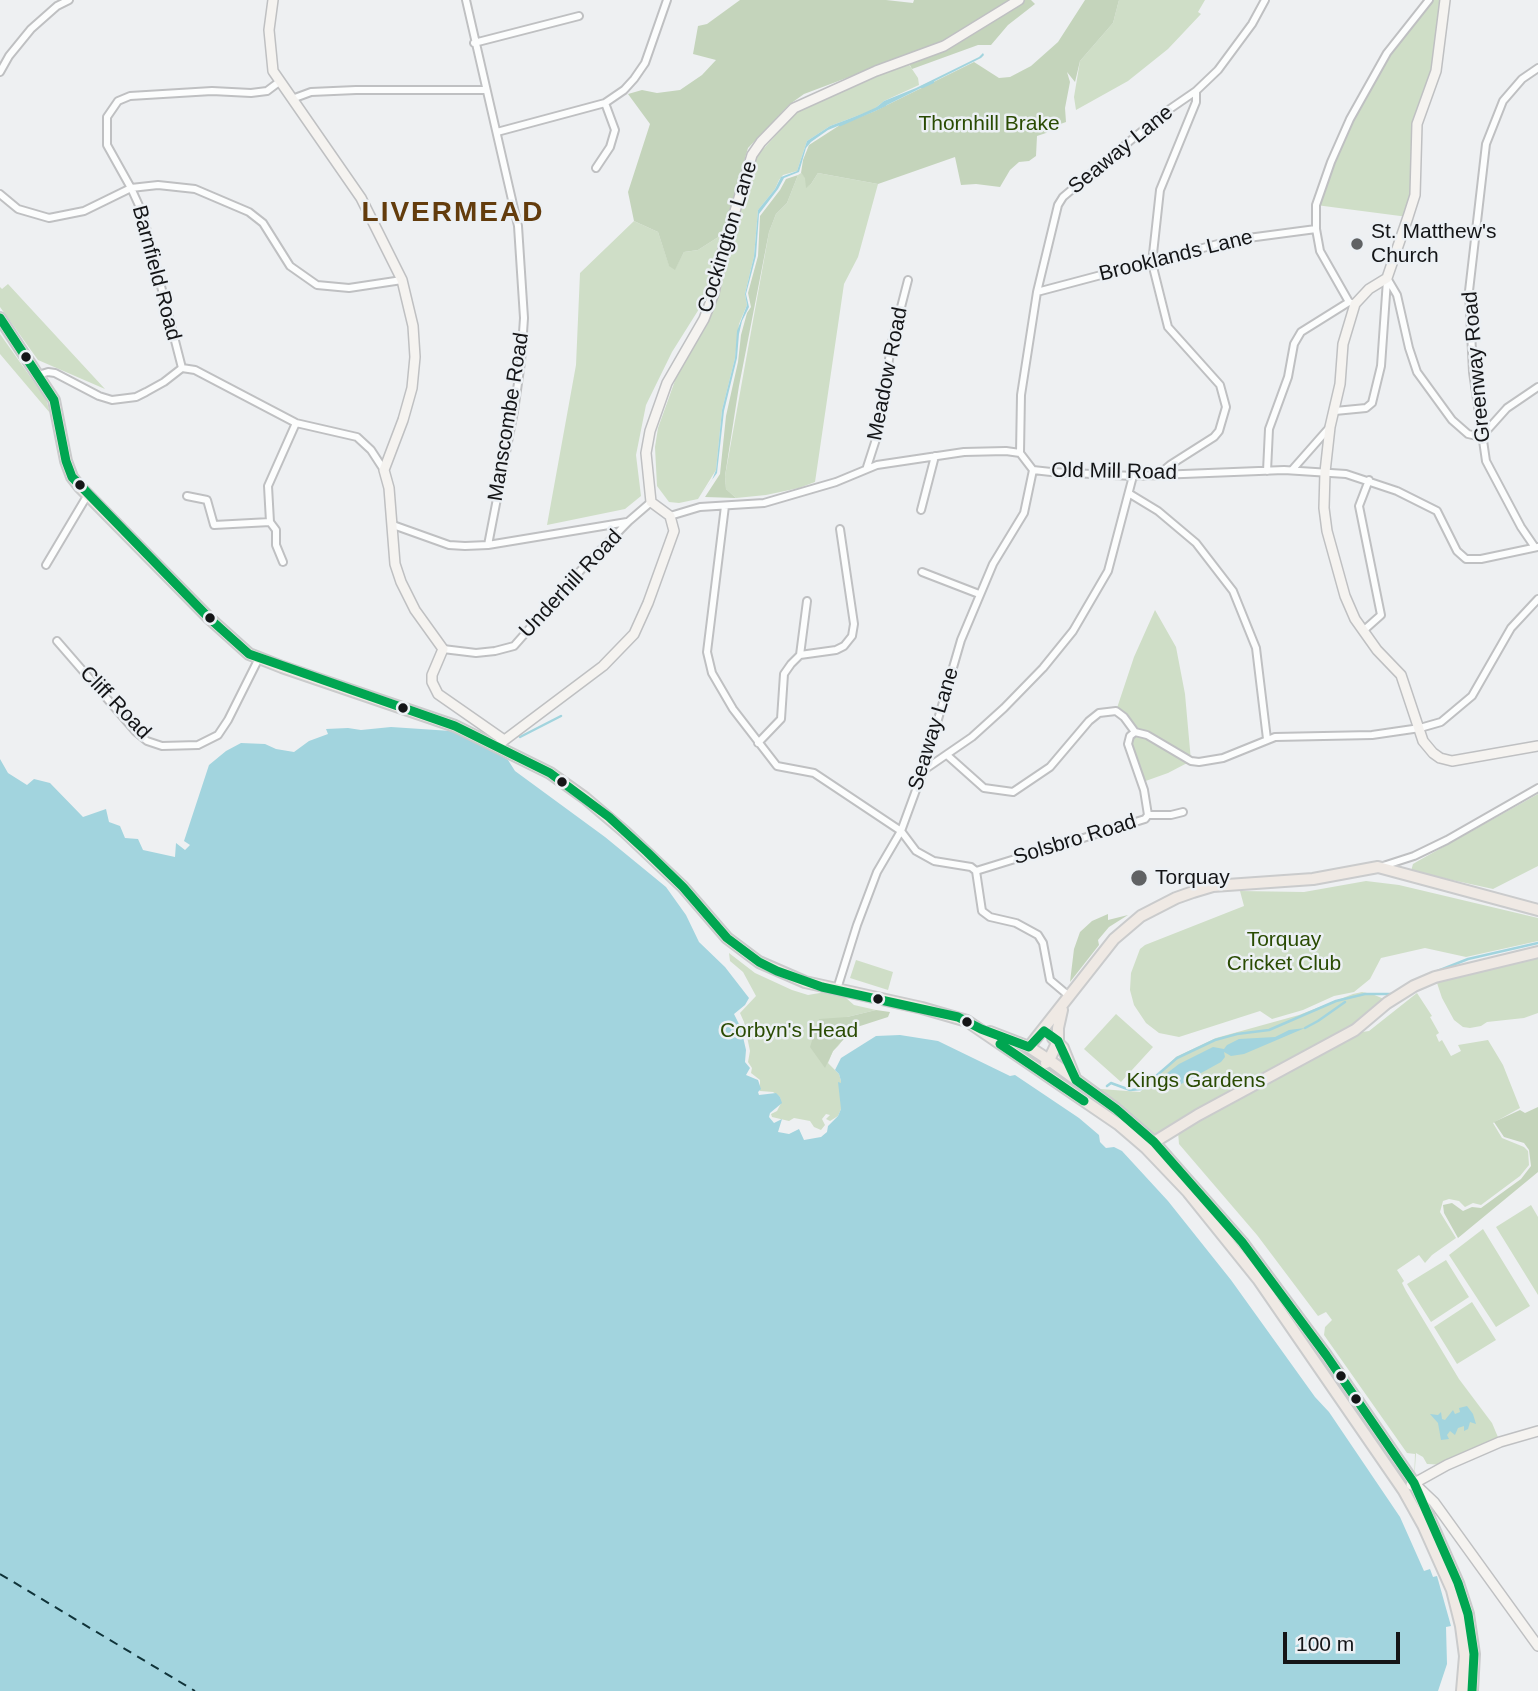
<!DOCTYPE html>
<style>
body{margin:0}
#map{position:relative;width:1538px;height:1691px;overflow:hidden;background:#eef0f2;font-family:Arial,sans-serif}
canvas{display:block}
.scale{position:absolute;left:1283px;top:1632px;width:117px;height:32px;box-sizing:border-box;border:4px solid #141517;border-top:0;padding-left:9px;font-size:21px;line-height:24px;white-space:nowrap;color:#141517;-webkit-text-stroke:5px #ecf0f4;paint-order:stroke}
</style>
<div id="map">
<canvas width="1538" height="1691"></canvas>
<div class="scale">100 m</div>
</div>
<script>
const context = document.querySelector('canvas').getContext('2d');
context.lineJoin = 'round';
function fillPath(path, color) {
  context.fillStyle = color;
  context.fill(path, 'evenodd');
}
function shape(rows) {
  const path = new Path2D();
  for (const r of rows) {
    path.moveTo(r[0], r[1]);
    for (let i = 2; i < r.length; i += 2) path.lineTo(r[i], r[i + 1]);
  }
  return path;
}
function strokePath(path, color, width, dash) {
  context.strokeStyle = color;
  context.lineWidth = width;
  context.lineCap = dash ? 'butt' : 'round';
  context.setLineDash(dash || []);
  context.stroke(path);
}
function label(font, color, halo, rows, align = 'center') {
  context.font = font + ' Arial,sans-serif';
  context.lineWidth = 5;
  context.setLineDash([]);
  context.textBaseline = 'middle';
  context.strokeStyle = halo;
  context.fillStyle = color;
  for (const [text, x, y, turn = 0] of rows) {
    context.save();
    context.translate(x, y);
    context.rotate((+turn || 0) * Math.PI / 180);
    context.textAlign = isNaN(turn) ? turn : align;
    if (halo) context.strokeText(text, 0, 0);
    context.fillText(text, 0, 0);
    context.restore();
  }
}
const green = shape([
 [1119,0,1205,0,1198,12,1201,14,1168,49,1128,81,1076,110,1074,97,1080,61,1113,23],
 [1429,0,1445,0,1436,71,1417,124,1415,195,1408,217,1316,205,1331,162,1387,53],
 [908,63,918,78,919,85,884,101,873,110,830,126,807,141,797,171,783,175,779,180,775,189,758,210,754,256,745,294,747,305,739,324,735,358,722,410,716,470,698,499,679,503,669,502,657,486,655,447,658,428,677,375,707,325,718,293,755,158,796,113,823,99],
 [801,173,806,178,806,187,811,184,818,173,878,184,858,257,844,284,815,482,799,488,766,495,736,498,726,489,725,476,769,232,776,214,787,203,798,175],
 [634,221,658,232,669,265,675,269,684,252,698,250,723,234,709,284,699,309,672,352,646,405,636,455,641,496,625,509,547,525,576,365,580,273],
 [8,284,105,389,38,360,0,307,0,287,2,289],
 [0,334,46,399,50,413,0,354],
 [1155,610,1176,647,1185,694,1191,761,1168,773,1140,783,1128,744,1135,732,1116,711,1134,657],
 [1538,794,1538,866,1493,889,1411,871,1413,864,1418,861],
 [1366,881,1399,885,1538,918,1538,941,1466,957,1425,948,1381,958,1370,979,1354,992,1334,996,1303,1010,1272,1019,1260,1011,1179,1037,1159,1033,1146,1023,1134,1005,1130,990,1131,973,1140,949,1145,945,1244,906,1240,891,1304,892],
 [1538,952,1538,1013,1524,1018,1487,1022,1481,1026,1470,1028,1463,1027,1454,1020,1442,998,1435,977],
 [729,953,755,973,792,990,808,995,837,990,854,1005,876,1010,847,1017,831,1051,841,1043,833,1051,828,1063,839,1074,841,1081,841,1109,838,1116,830,1121,826,1119,830,1115,826,1114,822,1119,825,1125,821,1130,814,1127,810,1121,794,1118,789,1121,772,1117,771,1114,777,1111,781,1103,780,1097,773,1092,760,1091,760,1080,751,1073,752,1068,748,1062,750,1051,744,1022,740,1013,756,996,743,972,730,961],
 [856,960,893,972,888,990,850,978],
 [1362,992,1372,994,1389,1001,1365,1023,1154,1142,1088,1088,1140,1092,1176,1057,1216,1038,1299,1015,1353,994],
 [1417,993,1432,1016,1430,1017,1439,1033,1436,1035,1439,1042,1442,1040,1451,1056,1461,1051,1458,1045,1488,1040,1503,1065,1520,1108,1493,1123,1502,1138,1524,1147,1528,1151,1529,1165,1520,1176,1481,1205,1473,1203,1465,1207,1459,1201,1449,1199,1443,1201,1440,1212,1456,1238,1432,1255,1425,1263,1419,1255,1397,1270,1404,1281,1402,1283,1406,1291,1459,1379,1492,1423,1500,1442,1447,1465,1427,1464,1423,1457,1416,1453,1414,1483,1415,1454,1407,1453,1324,1335,1325,1327,1332,1320,1326,1312,1318,1316,1257,1235,1179,1144,1178,1132,1362,1032,1369,1031],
 [1116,1014,1153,1047,1121,1082,1084,1049],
 [1531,1205,1538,1217,1538,1295,1496,1227],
 [1483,1229,1530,1306,1496,1327,1449,1255],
 [1446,1260,1469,1297,1431,1322,1407,1284],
 [1472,1302,1496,1340,1457,1364,1434,1327]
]);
const forest = shape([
 [740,0,886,0,913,3,914,0,1031,0,1035,4,1008,25,991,45,978,45,912,69,905,56,804,94,790,104,748,148,723,234,698,250,684,252,675,270,669,266,658,232,634,221,628,192,650,124,628,94,642,90,657,93,680,90,702,75,716,60,693,54,698,26,707,24],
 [1085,0,1119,0,1113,23,1080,61,1075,82,1067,72,1070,82,1065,108,1066,122,1052,127,1046,133,1037,136,1036,156,1029,161,1019,162,1010,170,1000,187,976,184,961,185,955,157,878,184,818,173,811,184,806,188,805,178,801,173,803,160,809,145,840,125,875,111,974,62,999,78,1010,77,1031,66,1058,42],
 [798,175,787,203,776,214,769,232,739,386,725,476,726,489,736,498,705,497,720,474,726,416,738,362,741,335,747,313,751,307,748,293,758,256,760,216,780,190,786,179],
 [1108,914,1108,920,1128,915,1109,927,1098,940,1099,945,1070,982,1074,949,1080,932,1092,921],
 [876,1010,890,1012,888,1017,854,1028,833,1051,825,1068,810,1047,819,1019,847,1017],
 [1538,1107,1538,1172,1458,1238,1444,1213,1443,1205,1452,1203,1463,1211,1472,1207,1481,1208,1521,1179,1531,1166,1529,1150,1524,1143,1504,1137,1494,1122,1520,1110,1525,1113]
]);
const water = shape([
 [983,53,984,55,981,58,875,111,828,130,811,142,806,148,799,172,784,178,778,189,759,214,756,256,746,294,749,307,742,321,739,334,737,358,724,411,717,473,698,499,712,480,716,470,722,410,735,358,737,331,747,305,745,294,754,256,758,210,775,189,781,177,797,171,807,141,830,126,873,110,884,101,916,88,979,57],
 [391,727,451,731,498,754,508,760,515,771,605,837,666,887,686,915,699,942,725,967,749,998,745,1005,734,1014,741,1028,746,1050,745,1062,750,1068,746,1075,758,1080,761,1089,758,1092,759,1095,776,1093,780,1097,782,1103,770,1113,769,1117,774,1123,782,1119,778,1132,789,1134,799,1129,804,1140,821,1137,827,1132,828,1126,838,1116,841,1109,838,1082,841,1083,841,1081,839,1074,835,1070,841,1058,876,1036,900,1035,938,1041,1010,1076,1015,1075,1079,1118,1099,1135,1100,1142,1106,1148,1114,1147,1122,1151,1168,1201,1231,1280,1315,1397,1329,1412,1400,1517,1424,1571,1430,1569,1433,1577,1437,1576,1451,1626,1446,1627,1447,1664,1438,1691,0,1691,0,759,8,773,27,785,34,779,50,783,83,817,106,809,109,822,120,826,125,838,138,839,143,850,175,857,176,843,185,850,190,845,184,841,209,765,226,751,241,743,265,744,276,749,294,752,309,741,328,734,326,729,348,728,361,730],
 [1305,1028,1244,1054,1231,1056,1224,1052,1225,1057,1221,1062,1174,1088,1169,1088,1162,1081,1162,1077,1179,1064,1213,1047,1224,1049,1227,1045,1239,1039,1275,1037,1289,1030],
 [1467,1406,1473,1414,1476,1424,1470,1422,1468,1429,1464,1431,1464,1426,1458,1428,1455,1435,1450,1431,1447,1435,1449,1439,1441,1440,1438,1423,1430,1414,1438,1415,1441,1412,1442,1419,1445,1420,1453,1410,1455,1414,1460,1412,1459,1408]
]);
const stream = shape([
 [922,87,933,82],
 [840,125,885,105],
 [520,737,561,716],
 [1435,972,1468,959,1538,943],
 [1400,989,1422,977],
 [1305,1028,1318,1021,1345,1002],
 [1107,1086,1111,1083,1130,1090,1141,1089,1177,1058,1215,1040,1237,1034,1269,1030,1336,1001,1365,994,1392,994]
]);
const ferry = shape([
 [0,1574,195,1691]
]);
const street = shape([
 [466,0,518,226,524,318,521,362,514,411,488,545],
 [474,43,579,16],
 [0,72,9,56,31,29,57,6,69,0],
 [292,99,311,92,356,90,485,90],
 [497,132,605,103,624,90,634,79,645,63,667,0],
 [596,168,610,147,615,130,605,103],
 [0,194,18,209,49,218,84,211,131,188,158,185,195,189,249,212,263,223,290,266,317,285,349,288,402,280],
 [1387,278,1397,295,1409,348,1417,372,1452,420,1468,434,1481,437,1507,408,1538,387],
 [1037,292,1233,240,1316,229],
 [1355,304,1349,302,1320,251,1316,229,1316,205,1331,162,1350,119,1387,53,1429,0],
 [182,368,142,212,131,188,107,145,107,117,118,101,130,96,212,91,251,93,267,91,279,82],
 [38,375,48,372,55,373,99,396,112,400,136,397,146,392,164,382,182,368,195,370,296,423,357,437,371,450,384,470],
 [1335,411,1366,408,1372,403,1381,366,1387,280],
 [1020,453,1021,395,1037,292,1058,205,1063,197,1108,159,1164,113,1196,91,1218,70,1252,24,1265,0],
 [867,467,878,433,891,346,908,280],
 [1292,470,1329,428],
 [1267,471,1269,429,1288,377,1294,344,1301,332,1349,302],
 [1157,476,1170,465,1214,437,1219,431,1226,407,1220,385,1168,327,1152,263,1160,190,1196,102,1196,91],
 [1130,494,1158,511,1196,543,1233,591,1256,648,1267,739],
 [187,496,207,500,214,525,270,522],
 [725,506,707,652,712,673,733,709,777,766,814,773,901,831,916,851,934,861,971,867,976,871],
 [921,510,935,456],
 [670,516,700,507,764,503,836,482,877,465,964,452,1006,451,1020,453,1033,470,1051,472,1133,476,1284,470,1346,474,1397,491,1437,511,1457,551,1466,559,1481,559,1538,547],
 [393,525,449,545,465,546,488,545,627,522],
 [1534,546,1521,527,1486,461,1473,372,1469,291,1486,144,1503,101,1522,79,1538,68],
 [283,562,276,545,276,530,270,522,268,486,296,423],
 [46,565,87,496],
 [922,572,979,594],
 [1363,631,1381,615,1359,506,1369,480],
 [57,641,136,732,147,741,162,746,198,745,218,735,228,720,259,658],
 [443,649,476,653,495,651,514,646,581,570,629,521,651,502],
 [800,655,807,601],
 [1135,732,1147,735,1191,761,1199,762,1223,758,1275,737,1372,735,1420,728,1441,722,1472,696,1511,628,1538,599],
 [1135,732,1130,736,1128,744,1144,790,1148,815],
 [758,743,781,719,784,674,791,664,800,655,836,650,844,646,852,636,854,624,840,529],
 [947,755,984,788,1013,792,1050,767,1089,721,1099,713,1116,711,1124,717,1135,732],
 [924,770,972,737,1004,708,1043,668,1073,631,1108,571,1133,476],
 [1148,815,1171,815,1183,812],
 [1380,867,1414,856,1447,840,1538,788],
 [976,871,1145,819,1148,815],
 [976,871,982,911,990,917,1016,923,1038,935,1043,943,1050,980,1069,996],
 [837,989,857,925,877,872,901,831,923,771,961,640,993,564,1024,513,1033,470]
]);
const secondary = shape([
 [273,0,269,30,273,71,361,198,402,280,413,326,415,357,412,388,403,420,384,470,389,488,395,564,401,582,415,610,443,649,432,675,432,682,438,694,504,740],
 [1445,0,1436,71,1417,124,1415,195,1408,217,1387,278,1369,289,1355,304,1343,344,1340,384,1330,427,1325,472,1324,508,1327,531,1345,596,1355,619,1377,650,1401,675,1423,741,1433,753,1440,758,1452,761,1538,746],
 [498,745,603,666,634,634,648,603,674,531,670,516,651,502,646,453,650,431,667,383,704,319,714,293,722,254,752,155,761,142,794,108,876,71,944,46,1019,0],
 [1415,1484,1434,1502,1538,1646],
 [1411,1485,1447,1465,1500,1442,1538,1431]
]);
const primary = shape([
 [0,318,54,400,66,461,72,477,79,486,209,618,249,654,282,667,455,726,550,773,585,798,625,832,683,887,727,938,759,962,805,982,922,1008,967,1021,1118,1124,1146,1148,1188,1192,1258,1279,1404,1491,1423,1525,1452,1590,1461,1626,1465,1656,1462,1691],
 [990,1032,1029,1047,1049,1060,1116,1109,1154,1142,1242,1242,1326,1355,1414,1483,1431,1522,1458,1583,1468,1614,1474,1654,1472,1691],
 [1053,1038,1063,1048,1075,1078],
 [1029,1047,1114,939,1141,916,1176,898,1193,892,1213,886,1313,879,1378,867,1538,910],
 [1046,1063,1049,1060,1058,1041,1058,1028,1062,1010],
 [1151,1144,1198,1115,1355,1030,1387,1003,1414,986,1435,977,1538,952]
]);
const bus1 = shape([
 [0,318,54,400,66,461,72,477,209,618,249,654,455,726,550,773,609,817,647,852,683,887,727,938,759,962,777,971,822,987,958,1017,981,1029,1029,1047,1044,1031,1058,1041,1076,1080,1116,1109,1154,1142,1242,1242,1326,1355,1414,1483,1458,1583,1468,1614,1474,1654,1472,1691],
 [1000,1044,1084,1101]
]);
const markers = [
 [1357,244,7,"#606264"],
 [26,357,6,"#141517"],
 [80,485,6,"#141517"],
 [210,618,6,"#141517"],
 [403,708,6,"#141517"],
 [562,782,6,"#141517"],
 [1139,878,9,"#606264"],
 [878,999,6,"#141517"],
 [967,1022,6,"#141517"],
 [1341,1376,6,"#141517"],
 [1356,1399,6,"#141517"]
];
const parkNames = [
 ["Thornhill Brake",989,124],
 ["Torquay",1284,940],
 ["Cricket Club",1284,964],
 ["Corbyn's Head",789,1031],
 ["Kings Gardens",1196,1081]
];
const streetNames = [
 ["Seaway Lane",1121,150,-39],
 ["Cockington Lane",728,237,-73],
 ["Brooklands Lane",1176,256,-14],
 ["Barnfield Road",156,273,75],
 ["Greenway Road",1477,367,-95],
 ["Meadow Road",888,374,-79],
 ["Manscombe Road",509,417,-81],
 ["Old Mill Road",1114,472,1],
 ["Underhill Road",571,584,-47],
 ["Cliff Road",115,703,46],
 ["Seaway Lane",934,729,-73],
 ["Solsbro Road",1075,840,-17]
];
const poiNames = [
 ["St. Matthew's",1371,232],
 ["Church",1371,256],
 ["Torquay",1155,878]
];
const districtNames = [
 ["LIVERMEAD",453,213]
];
fillPath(green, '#cfdec7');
fillPath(forest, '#c4d4bb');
fillPath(water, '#a2d4de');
strokePath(stream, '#a2d4de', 2.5);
strokePath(ferry, '#103339', 2, [9, 7]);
strokePath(street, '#bfc0c2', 10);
strokePath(secondary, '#bfc0c2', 12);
strokePath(primary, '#cacbcc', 14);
strokePath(street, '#fcfdfd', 6);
strokePath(secondary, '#f5f3f0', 9);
strokePath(primary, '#efe9e4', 10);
strokePath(bus1, '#00a651', 9);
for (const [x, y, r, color] of markers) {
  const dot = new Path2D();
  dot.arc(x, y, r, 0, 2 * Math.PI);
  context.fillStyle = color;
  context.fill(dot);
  strokePath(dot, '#ecf0f4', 2.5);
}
label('21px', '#2a4b03', '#ecf0f4', parkNames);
label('21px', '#141517', '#ecf0f4', streetNames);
label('21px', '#141517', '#ecf0f4', poiNames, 'left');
context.letterSpacing = '2px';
label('bold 28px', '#633c0d', '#ecf0f4', districtNames);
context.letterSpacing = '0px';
</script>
